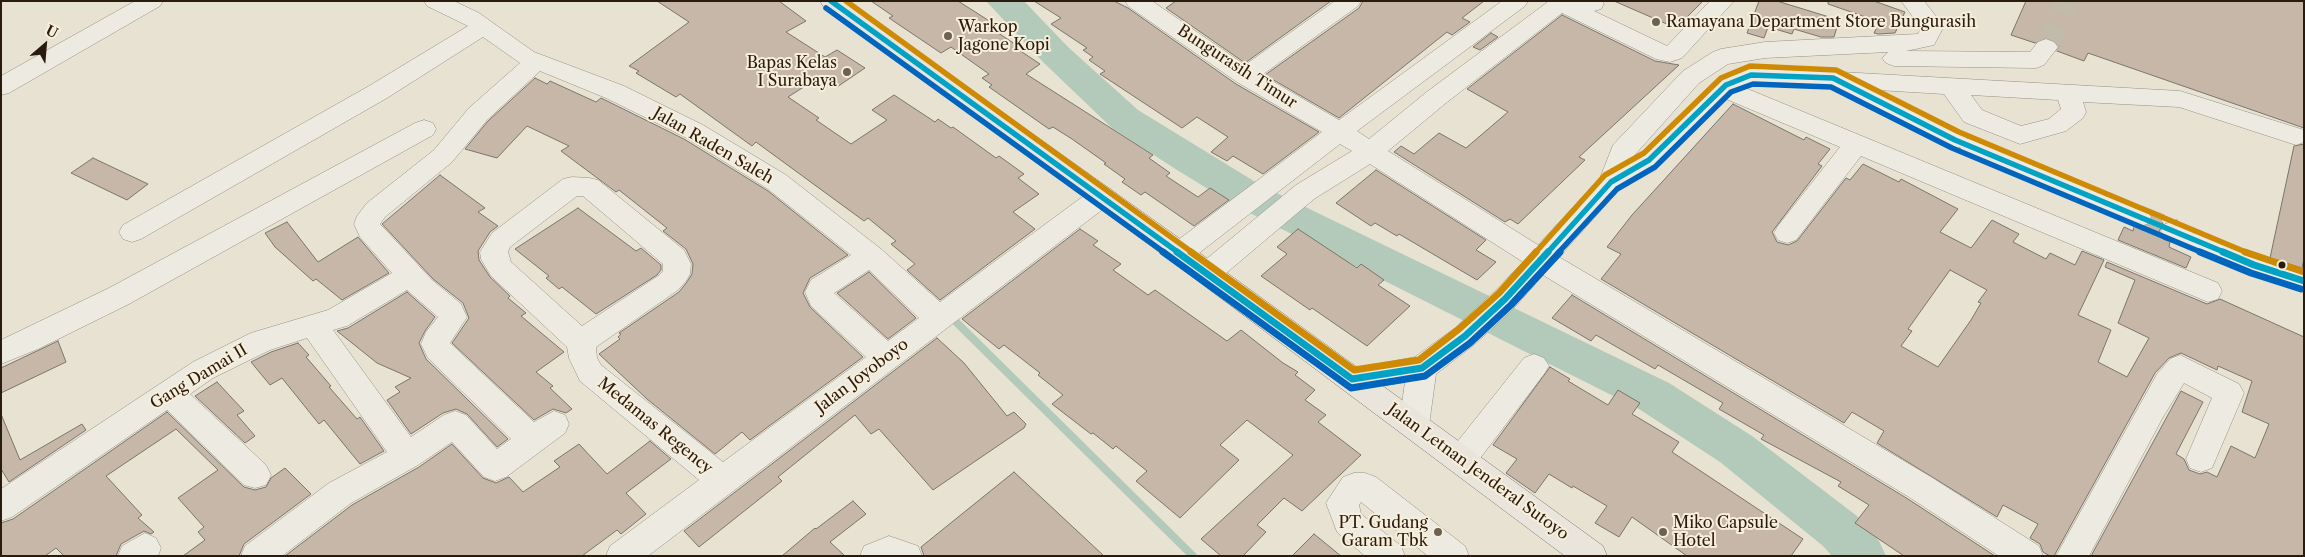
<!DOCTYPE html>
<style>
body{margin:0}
#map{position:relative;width:2305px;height:557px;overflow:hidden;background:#e8e2d2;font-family:"Libre Caslon Text",serif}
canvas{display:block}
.frame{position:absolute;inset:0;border:2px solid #2a1b0f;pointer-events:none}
.north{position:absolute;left:20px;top:20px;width:50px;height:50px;-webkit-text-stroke:4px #f7eedb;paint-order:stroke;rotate:27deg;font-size:14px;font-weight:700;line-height:20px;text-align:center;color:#2a1b0f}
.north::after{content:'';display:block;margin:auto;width:18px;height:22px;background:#2a1b0f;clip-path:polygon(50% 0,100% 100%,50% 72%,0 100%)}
</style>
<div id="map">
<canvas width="2305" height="557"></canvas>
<div class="frame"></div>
<div class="north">U</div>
</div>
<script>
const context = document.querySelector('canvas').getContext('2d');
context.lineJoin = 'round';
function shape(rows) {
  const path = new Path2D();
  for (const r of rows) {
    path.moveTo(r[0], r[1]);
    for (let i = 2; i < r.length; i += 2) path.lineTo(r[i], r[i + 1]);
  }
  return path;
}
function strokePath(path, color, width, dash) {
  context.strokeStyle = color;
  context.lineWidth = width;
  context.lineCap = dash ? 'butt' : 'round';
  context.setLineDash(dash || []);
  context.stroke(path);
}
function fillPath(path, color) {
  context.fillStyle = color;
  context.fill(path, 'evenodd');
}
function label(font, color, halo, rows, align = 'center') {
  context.font = font + ' "Libre Caslon Text",serif';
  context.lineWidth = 4;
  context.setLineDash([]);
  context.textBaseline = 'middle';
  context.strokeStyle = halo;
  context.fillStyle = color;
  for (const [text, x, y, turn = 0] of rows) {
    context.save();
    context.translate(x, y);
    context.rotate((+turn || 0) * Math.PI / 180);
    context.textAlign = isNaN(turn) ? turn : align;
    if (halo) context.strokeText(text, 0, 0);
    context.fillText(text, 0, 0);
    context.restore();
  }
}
const stream = shape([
 [950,316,1193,556]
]);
const river = shape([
 [986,1,1024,1,1068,47,1138,110,1262,186,1669,383,1752,436,1857,516,1879,541,1886,556,1832,556,1823,546,1720,462,1639,409,1236,206,1177,170,1112,128,1044,63,986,1]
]);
const building = shape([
 [657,1,779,1,806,21,786,32,825,57,837,50,865,68,837,87,821,76,788,97,819,118,816,120,851,144,887,120,872,110,894,95,935,122,938,119,951,128,953,127,996,158,999,156,1024,174,1018,178,1039,194,1013,212,1035,229,940,300,907,270,915,264,891,244,896,241,868,218,864,221,756,142,752,146,680,94,676,97,636,73,639,71,629,66,689,22,657,1],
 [871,1,958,1,991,22,986,25,1021,48,1019,50,1040,64,1026,74,1153,155,1149,158,1170,173,1166,176,1198,197,1210,188,1229,200,1194,226,1145,192,1141,195,1122,182,1125,179,1104,164,1106,163,1072,139,1053,127,1049,129,989,87,992,85,982,78,989,74,951,47,941,53,889,18,893,16,871,1],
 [1034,1,1114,1,1128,8,1236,84,1319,132,1263,174,1233,156,1227,161,1211,152,1228,137,1197,117,1182,128,1100,74,1105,71,1089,60,1093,57,1083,50,1087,48,1051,24,1061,18,1034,1],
 [1176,1,1331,1,1245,63,1166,8,1176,1],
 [1363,1,1484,1,1462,18,1470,22,1452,35,1447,32,1339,118,1265,75,1359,8,1363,1],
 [1614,1,1703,1,1676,28,1614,1],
 [1759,1,1777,1,1839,20,1834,37,1821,37,1794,29,1792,34,1768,27,1764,38,1747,33,1759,1],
 [1828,1,1874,1,1905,12,1895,33,1878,34,1874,33,1880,22,1828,4,1828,1],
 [2026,1,2304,1,2304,128,2088,53,2084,61,2057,51,2059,46,2055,40,2047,37,2035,43,2011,35,2026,1],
 [1562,15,1655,61,1679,65,1579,157,1585,160,1518,224,1510,219,1505,222,1394,152,1401,146,1414,154,1439,133,1466,148,1508,112,1467,89,1562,15],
 [1491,33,1498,37,1480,50,1473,47,1491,33],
 [535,78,547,84,550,81,596,102,601,98,684,139,768,191,848,255,810,278,803,293,810,307,863,357,750,440,742,432,715,454,647,399,599,354,620,339,618,337,621,334,619,333,679,292,687,282,692,274,693,264,686,249,663,231,667,228,619,190,616,192,561,151,569,146,527,126,497,158,465,149,488,121,535,78],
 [1733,104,1804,140,1806,137,1830,149,1818,164,1822,166,1772,232,1777,242,1788,245,1797,241,1846,178,1850,180,1863,164,1899,182,1901,179,1958,209,1940,232,1971,248,1992,220,2019,234,2013,242,2046,259,2050,253,2075,265,2082,251,2104,260,2078,315,2111,330,2098,362,2127,377,2149,338,2118,323,2135,280,2105,267,2107,262,2207,304,2220,299,2304,337,2304,556,2091,556,2181,391,2203,402,2176,454,2184,459,2189,470,2200,474,2207,472,2217,477,2231,446,2255,458,2269,424,2242,412,2252,381,2218,366,2217,370,2181,353,2169,358,2155,373,2054,556,2050,556,2043,552,2040,544,2030,538,2038,524,2003,505,1997,517,1877,443,1884,431,1852,412,1844,423,1601,279,1621,254,1607,247,1632,215,1733,104],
 [1950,270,1987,290,1978,302,1981,303,1971,320,1938,367,1901,346,1912,331,1908,329,1950,270],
 [2304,144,2304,259,2302,268,2270,258,2294,146,2304,144],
 [93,158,148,184,127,200,71,173,93,158],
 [1376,170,1486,240,1476,250,1496,262,1477,280,1399,234,1397,236,1375,223,1371,226,1336,203,1376,170],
 [440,175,485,208,478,212,498,226,490,232,478,251,479,260,490,277,510,296,508,298,526,313,521,316,564,352,536,372,553,386,550,388,572,409,566,413,553,409,534,420,452,343,469,318,463,303,433,279,382,224,440,175],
 [578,208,636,251,641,248,661,265,661,270,657,275,596,314,562,287,559,289,546,278,549,276,515,249,578,208],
 [2152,219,2163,223,2159,232,2163,239,2170,242,2169,247,2191,257,2186,268,2118,240,2124,227,2133,231,2134,227,2139,229,2148,226,2152,219],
 [287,222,318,262,358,237,389,273,342,300,316,279,313,281,275,247,265,233,287,222],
 [1080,229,1098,241,1093,245,1121,264,1113,270,1148,295,1155,290,1227,341,1241,330,1283,363,1298,372,1295,375,1315,390,1305,400,1326,415,1318,422,1361,455,1302,511,1284,498,1257,525,1266,532,1243,556,1221,556,1201,539,1293,455,1247,420,1220,445,1239,460,1180,518,1136,481,1147,471,1116,446,1113,449,1093,433,1091,434,1052,404,1063,395,1038,375,1040,373,1004,345,999,349,962,319,1080,229],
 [1298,229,1357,268,1361,264,1384,280,1378,285,1410,306,1367,346,1312,308,1310,310,1261,276,1287,254,1277,247,1298,229],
 [869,272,916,318,888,339,837,293,869,272],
 [407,292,435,317,425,331,419,343,426,359,508,439,497,447,467,414,456,409,443,413,411,434,387,400,400,392,395,387,411,378,377,363,337,331,348,328,407,292],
 [1572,295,1908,499,1995,556,1904,556,1855,523,1869,505,1838,486,1841,482,1761,439,1764,435,1719,409,1723,403,1658,365,1655,369,1596,335,1591,341,1552,318,1572,295],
 [937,338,964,363,1007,416,1014,412,1026,424,1024,428,933,490,879,429,871,434,855,415,778,477,782,481,699,547,684,531,937,338],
 [58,341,66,362,1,393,1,368,58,341],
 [298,343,309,355,306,357,331,386,329,387,357,419,360,417,384,451,360,464,324,420,319,424,282,378,270,385,251,362,271,352,298,343],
 [1550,367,1570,379,1568,381,1608,405,1618,390,1640,403,1632,414,1679,442,1672,452,1803,539,1791,556,1687,556,1632,517,1619,537,1595,523,1607,506,1573,486,1572,488,1549,474,1535,493,1506,473,1517,459,1493,445,1550,367],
 [217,382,244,411,237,415,255,436,245,443,195,396,217,382],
 [167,412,244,487,255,490,266,487,271,478,285,468,311,494,244,544,239,556,183,556,205,540,198,532,204,527,178,498,218,470,176,429,106,476,142,515,138,518,154,532,151,534,144,531,121,544,116,556,64,556,56,548,45,556,1,556,1,523,13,519,167,412],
 [1,414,20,460,82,424,86,430,9,482,1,469,1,414],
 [650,441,671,459,626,493,646,514,621,534,617,530,582,556,285,556,352,505,419,467,452,444,483,478,496,483,509,477,523,492,560,467,554,461,579,444,607,474,650,441],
 [1014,472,1104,556,924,556,921,547,1014,472],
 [853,501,866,514,830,542,845,556,782,556,815,528,816,529,853,501],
 [1314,534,1341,556,1292,556,1314,534]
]);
const minorTunnel = shape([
 [2046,47,2067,1],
 [2138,217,2174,231]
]);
const minor = shape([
 [135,1,163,1,160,6,9,93,1,95,1,76,135,1],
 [424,1,454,1,479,13,534,52,624,86,703,125,786,175,881,249,940,302,1093,189,1102,187,1111,189,1115,196,1111,203,648,556,606,556,610,546,699,480,580,381,569,358,567,347,491,276,481,259,480,252,492,233,563,179,572,177,589,178,598,180,684,250,691,264,690,274,686,281,678,290,596,347,597,358,601,365,723,462,866,357,811,306,805,292,811,280,851,255,768,189,685,137,606,98,540,71,487,120,452,162,385,217,380,224,432,280,461,304,467,317,450,343,534,422,554,411,565,415,569,424,565,433,506,477,495,481,484,477,452,442,418,465,351,503,282,556,241,556,245,546,329,483,387,452,307,338,270,350,213,378,190,394,266,465,271,475,266,485,255,488,244,485,167,410,12,517,1,521,1,489,193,362,251,333,328,310,392,273,360,237,354,224,357,216,367,203,434,150,469,108,520,63,483,37,387,98,141,239,132,242,123,239,119,232,123,225,369,86,468,26,427,6,424,1],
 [577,196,583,196,663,264,663,271,658,276,582,326,511,262,508,252,510,247,577,196],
 [869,270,919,318,888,341,834,293,869,270],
 [407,290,438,317,426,332,421,344,428,358,511,439,497,449,466,415,455,411,444,415,411,437,333,330,347,326,407,290],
 [1125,1,1152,1,1245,65,1335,1,1361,1,1358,6,1262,75,1339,120,1502,1,1528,1,1525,6,1357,131,1369,139,1428,91,1549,1,1602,1,1604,4,1601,9,1594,11,1667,46,1710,1,1734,1,1682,58,1670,62,1656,59,1562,13,1446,103,1388,151,1538,245,1600,178,1613,145,1683,71,1713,52,1721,49,1765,42,1918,34,1920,30,1917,22,1901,1,1924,1,1939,20,1942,30,1934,45,1906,51,2030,52,2038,42,2046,39,2054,42,2058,47,2044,65,2036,68,1894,66,1886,63,1882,58,1888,52,1765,58,1728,64,1699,83,1632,158,1640,154,1714,82,1751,67,2180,91,2304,130,2304,142,2296,145,2179,107,2083,102,2086,112,2083,118,2066,131,2020,144,1964,122,1944,94,1877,90,1964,134,1967,139,1972,137,1981,140,2147,210,2151,217,2147,224,2138,227,1963,152,1960,147,1955,149,1946,146,1835,88,1753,83,1743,87,2218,283,2222,291,2218,299,2208,302,1861,156,1796,240,1787,243,1778,240,1774,233,1778,226,1840,147,1726,99,1658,166,1620,189,1559,257,1931,477,2039,546,2043,556,1999,556,1909,497,1543,275,1515,307,1475,344,1436,374,1429,425,1425,434,1414,438,1403,434,1399,425,1405,382,1352,391,1342,387,1337,379,1342,371,1415,357,1455,328,1495,291,1523,262,1370,164,1314,199,1218,280,1208,283,1198,280,1194,273,1198,266,1296,185,1352,151,1340,144,1190,260,1180,263,1170,260,1166,253,1170,246,1322,132,1237,82,1128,6,1125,1],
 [1971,95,2058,100,2061,109,2049,119,2021,126,1982,110,1971,95],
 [424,120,433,123,436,129,433,135,129,304,38,349,1,364,1,340,109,288,415,123,424,120],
 [2174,221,2264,258,2304,270,2304,291,2244,272,2165,238,2161,231,2165,224,2174,221],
 [1534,354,1544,358,1549,366,1544,374,1472,469,1461,473,1450,469,1446,460,1450,451,1524,358,1534,354],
 [2180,355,2239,384,2244,393,2212,468,2201,472,2190,468,2186,459,2212,398,2184,383,2163,417,2089,556,2056,556,2157,374,2170,359,2180,355],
 [1354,473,1365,473,1376,477,1465,546,1469,556,1428,556,1361,502,1359,505,1361,514,1401,546,1405,556,1365,556,1337,532,1326,503,1343,477,1354,473],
 [145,533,156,538,161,548,158,556,118,556,122,546,145,533],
 [889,536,918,546,922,556,860,556,864,546,889,536]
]);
const highway = shape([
 [820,1,846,1,1190,246,1603,546,1607,556,1565,556,1170,260,823,6,820,1]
]);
const bus1Far1 = shape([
 [831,1,1179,253],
 [1547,253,1611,182,1649,160,1726,85,1751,75,1833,78,1955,140,2226,253]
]);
const bus1 = shape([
 [1177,252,1352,379,1422,368,1465,336,1505,299,1548,252],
 [2223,252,2254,265,2304,281]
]);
const bus2Far1 = shape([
 [826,8,1165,253],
 [1558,253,1617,189,1655,167,1731,92,1753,84,1831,87,1952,148,2203,253]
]);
const bus2 = shape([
 [1163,252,1351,388,1425,376,1470,343,1511,305,1560,252],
 [2200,252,2251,273,2301,289]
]);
const bus3Far1 = shape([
 [846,1,1193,253],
 [1535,253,1605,175,1644,153,1721,78,1750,66,1836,70,1959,132,2248,253]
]);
const bus3 = shape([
 [1191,252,1354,370,1419,360,1459,329,1499,293,1536,252],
 [2245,252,2304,272]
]);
const markers = [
 [1656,22,5,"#6c6153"],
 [948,36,5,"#6c6153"],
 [847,72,5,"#6c6153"],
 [2282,265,4.5,"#2a1b0f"],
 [1438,532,5,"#6c6153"],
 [1663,532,5,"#6c6153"]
];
const poiNames = [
 ["Ramayana Department Store Bungurasih",1666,22],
 ["Warkop",958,27],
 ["Jagone Kopi",958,45],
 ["Bapas Kelas",837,63,"right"],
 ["I Surabaya",837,81,"right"],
 ["PT. Gudang",1428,523,"right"],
 ["Garam Tbk",1428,541,"right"],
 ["Miko Capsule",1673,523],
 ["Hotel",1673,541]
];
const streetNames = [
 ["Bungurasih Timur",1237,67,33],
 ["Jalan Raden Saleh",713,146,30],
 ["Jalan Joyoboyo",862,376,-37],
 ["Gang Damai II",199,377,-31],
 ["Medamas Regency",655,426,39],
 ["Jalan Letnan Jenderal Sutoyo",1478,472,36]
];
strokePath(stream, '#b3caba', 8);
fillPath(river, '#b3caba');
fillPath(building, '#c6b7a8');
strokePath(building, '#7b756c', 1);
strokePath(minorTunnel, '#c2baab', 24, [24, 12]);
strokePath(minor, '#969086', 1);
strokePath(highway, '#7b756c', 1);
fillPath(minor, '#edeae1');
fillPath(highway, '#eae5dc');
strokePath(bus1Far1, '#02a2c4', 5.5);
strokePath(bus1, '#02a2c4', 7);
strokePath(bus2Far1, '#0065bd', 5.5);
strokePath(bus2, '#0065bd', 7);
strokePath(bus3Far1, '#ce8a03', 5.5);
strokePath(bus3, '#ce8a03', 7);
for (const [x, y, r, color] of markers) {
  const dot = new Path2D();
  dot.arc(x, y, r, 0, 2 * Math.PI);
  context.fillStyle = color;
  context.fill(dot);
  strokePath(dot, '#f7eedb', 2);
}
label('16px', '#2a1b0f', '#f7eedb', poiNames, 'left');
label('16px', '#2a1b0f', '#f7eedb', streetNames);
</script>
